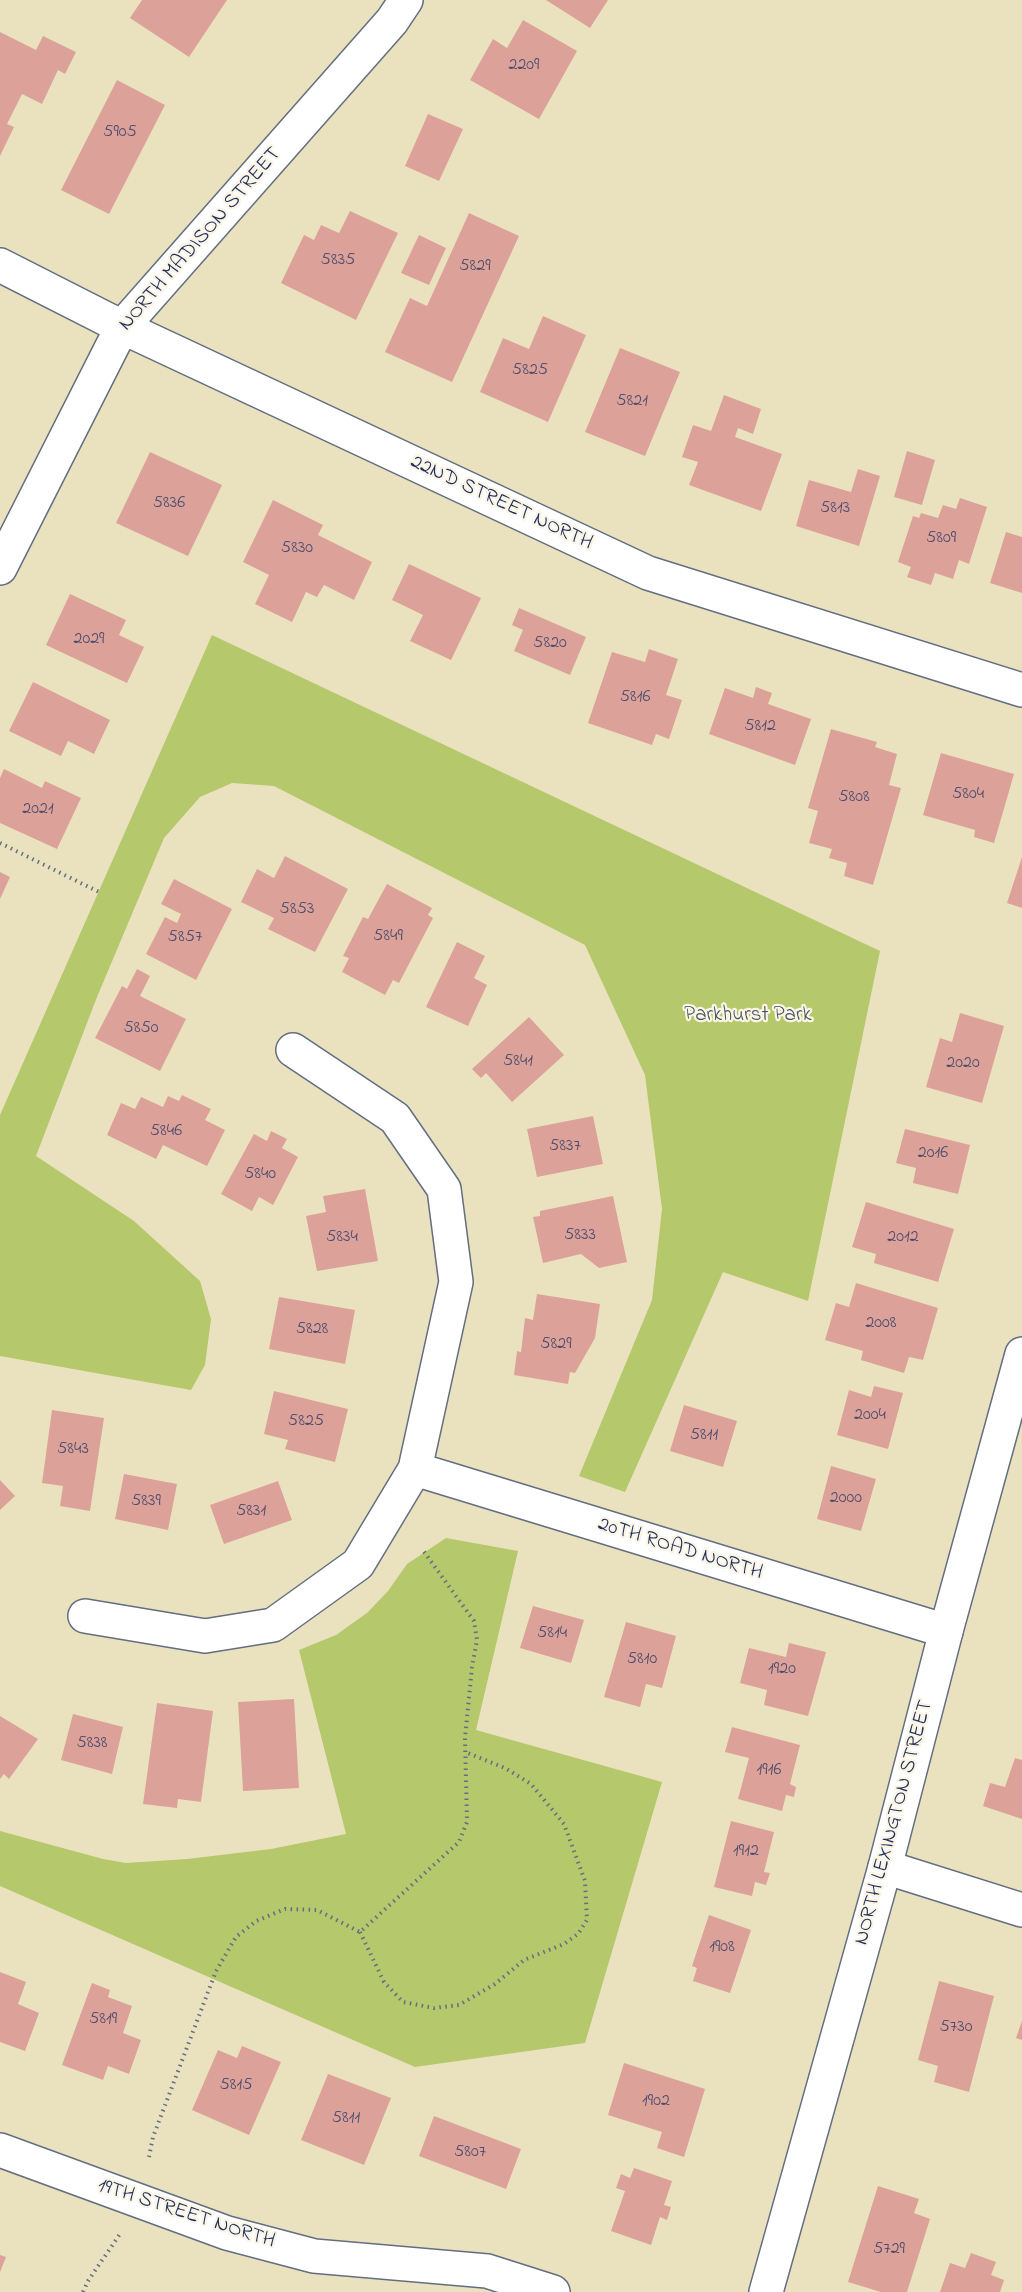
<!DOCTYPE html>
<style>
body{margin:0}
canvas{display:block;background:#eae2be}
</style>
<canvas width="1022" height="2292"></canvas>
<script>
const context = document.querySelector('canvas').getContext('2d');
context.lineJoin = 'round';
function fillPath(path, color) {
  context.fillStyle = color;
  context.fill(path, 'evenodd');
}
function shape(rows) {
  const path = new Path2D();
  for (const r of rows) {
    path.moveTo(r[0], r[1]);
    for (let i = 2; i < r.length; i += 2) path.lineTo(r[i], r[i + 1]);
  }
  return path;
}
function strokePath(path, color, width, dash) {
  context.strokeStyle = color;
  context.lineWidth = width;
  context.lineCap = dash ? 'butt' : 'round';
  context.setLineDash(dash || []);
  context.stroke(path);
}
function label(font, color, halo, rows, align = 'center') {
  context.font = font + ' "Indie Flower",sans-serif';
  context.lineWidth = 4.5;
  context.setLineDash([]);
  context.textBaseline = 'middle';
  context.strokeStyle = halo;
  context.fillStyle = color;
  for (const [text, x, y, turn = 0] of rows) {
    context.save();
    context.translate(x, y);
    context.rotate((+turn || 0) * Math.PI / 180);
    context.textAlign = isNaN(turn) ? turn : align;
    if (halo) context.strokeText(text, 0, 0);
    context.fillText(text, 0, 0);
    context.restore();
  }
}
const green = shape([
 [212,635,880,951,808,1301,723,1272,625,1492,579,1476,652,1300,662,1209,645,1075,585,945,274,786,232,783,200,797,164,838,97,997,36,1156,134,1221,200,1281,211,1319,205,1365,191,1390,0,1356,0,1115],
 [446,1538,518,1551,476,1730,662,1782,585,2043,415,2067,0,1886,0,1831,103,1859,126,1863,187,1859,271,1849,346,1834,299,1650,336,1635,367,1613,388,1591,407,1564]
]);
const building = shape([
 [142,0,227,0,189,57,130,18],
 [546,0,608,0,590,28],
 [523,20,577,51,539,119,470,80,493,39,507,48],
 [0,32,36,50,43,36,76,52,65,74,58,70,42,104,22,94,7,124,14,127,0,156],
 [117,80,165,105,109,214,61,190],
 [428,114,463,129,439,181,405,166],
 [350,211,398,233,356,320,281,283,304,235,314,240,321,225,339,233],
 [469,213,519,236,452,382,385,352,410,298,427,306],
 [419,235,446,248,429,285,401,273],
 [543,316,586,335,548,422,480,392,503,338,529,349],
 [620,348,680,372,645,456,585,432],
 [724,395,761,409,753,434,738,428,735,437,782,454,761,511,689,485,698,462,682,457,693,425,711,431],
 [907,451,935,460,922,505,894,497],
 [150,452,222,485,188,556,116,523],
 [858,469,880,476,859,546,796,526,809,480,851,492],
 [960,498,987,507,969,564,959,560,953,579,935,573,931,585,907,577,911,567,898,562,913,516,919,518,921,513,938,518,943,505,956,509],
 [273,500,323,525,318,535,372,562,354,600,324,585,317,597,306,592,292,622,255,604,269,575,243,562],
 [1006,532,1022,537,1022,593,990,583],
 [409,564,481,598,451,660,410,641,423,615,392,600],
 [70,594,126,620,119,635,144,647,127,683,46,645],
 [519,608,586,637,570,675,514,651,523,630,512,625],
 [649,649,678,659,666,695,682,700,669,739,656,734,652,745,588,723,612,652,645,662],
 [33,682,110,720,94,754,68,741,61,756,9,731],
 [756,687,772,693,768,704,811,719,795,765,709,734,725,688,753,698],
 [831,729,877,742,875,747,897,754,889,785,901,788,873,885,844,876,847,863,829,858,832,849,809,843,818,811,808,808],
 [941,753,1014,774,994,843,974,837,975,830,923,815],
 [4,769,42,788,45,781,81,798,57,849,0,823,0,778],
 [285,856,348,889,315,952,268,929,274,918,241,902,257,869,274,878],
 [1022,857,1022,908,1007,903],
 [0,872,10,877,0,899],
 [174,879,232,909,196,980,146,954,165,917,177,923,181,914,161,904],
 [387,884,432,908,428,915,433,918,399,983,393,980,385,995,342,972,349,958,343,956,363,917,368,919],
 [457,942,485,956,474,978,487,985,468,1026,426,1007],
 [137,969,150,976,140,996,186,1019,160,1071,95,1038,122,986,127,989],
 [960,1013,1004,1026,982,1103,926,1087,940,1038,952,1042],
 [529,1017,564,1055,512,1102,486,1073,481,1078,472,1069],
 [182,1095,211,1109,205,1120,225,1130,207,1166,163,1145,156,1159,107,1135,121,1103,135,1109,141,1097,163,1107,168,1096,179,1101],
 [593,1116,603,1164,537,1177,527,1129],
 [905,1129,970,1145,958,1194,913,1183,916,1168,896,1163],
 [271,1131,287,1139,282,1148,298,1157,273,1205,259,1197,252,1211,221,1194,254,1134,267,1141],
 [365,1189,378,1261,317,1271,306,1216,326,1212,323,1196],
 [613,1196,627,1262,599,1268,581,1254,543,1263,533,1217,540,1216,540,1211],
 [866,1202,954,1229,938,1282,874,1263,876,1254,852,1247],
 [856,1283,938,1308,923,1360,909,1357,904,1373,861,1360,863,1351,825,1340,836,1303,849,1307],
 [537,1294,600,1304,595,1338,575,1373,570,1372,568,1384,514,1375,517,1351,521,1352,525,1318,533,1320],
 [279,1297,355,1310,345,1364,269,1349],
 [874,1386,903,1393,888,1449,837,1435,849,1390,871,1397],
 [274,1391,348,1409,335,1462,285,1449,288,1440,264,1434],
 [684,1405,737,1421,723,1467,670,1451],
 [52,1410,104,1418,90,1511,60,1506,63,1486,42,1483],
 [831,1466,876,1479,861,1531,817,1519],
 [124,1474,177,1484,168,1530,115,1519],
 [0,1480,15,1496,0,1510],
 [278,1481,292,1520,224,1544,210,1505],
 [533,1606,584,1620,571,1663,520,1648],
 [626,1622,676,1636,662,1688,646,1684,640,1707,604,1697],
 [789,1643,826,1652,808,1716,764,1705,767,1690,740,1683,749,1648,786,1657],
 [294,1699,299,1788,243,1791,238,1702],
 [157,1703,213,1711,201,1802,178,1799,177,1808,143,1804],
 [73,1714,123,1727,112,1774,61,1760],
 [0,1716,38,1739,9,1779,4,1774,0,1779],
 [732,1727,800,1745,790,1784,796,1787,794,1797,786,1795,782,1811,738,1799,749,1758,725,1752],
 [1015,1758,1022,1760,1022,1819,983,1806,990,1783,1005,1787],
 [731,1821,774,1832,764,1872,770,1873,766,1885,755,1882,752,1896,714,1887],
 [709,1915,751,1930,730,1993,693,1981,697,1968,692,1966],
 [0,1972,26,1982,18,2004,39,2013,25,2051,0,2042],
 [939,1981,994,1996,969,2092,934,2082,938,2066,918,2060],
 [92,1983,110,1990,108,1997,132,2006,123,2033,141,2040,129,2074,108,2066,103,2080,62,2065],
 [1022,2021,1022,2040,1016,2038],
 [242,2046,281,2062,249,2135,192,2110,218,2050,237,2058],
 [624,2063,705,2089,684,2157,657,2148,662,2132,608,2115],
 [328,2074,391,2098,364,2165,301,2140],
 [434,2116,521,2149,506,2189,419,2156],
 [634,2168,672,2181,664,2205,671,2207,667,2220,660,2217,651,2245,611,2231,625,2191,616,2188,621,2174,630,2178],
 [878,2186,919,2199,914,2213,930,2219,907,2292,881,2292,848,2282],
 [971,2253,996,2262,991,2275,1004,2280,1000,2292,940,2292,950,2263,965,2268],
 [0,2255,6,2257,0,2272]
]);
const path = shape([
 [0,843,99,892],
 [360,1932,384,1982,403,2002,434,2008,459,2005,495,1984,524,1960,564,1944,578,1934,587,1920,585,1881,564,1824,531,1784,505,1768,465,1752],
 [149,2157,153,2137,216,1971,236,1937,256,1921,285,1909,317,1910,360,1932,459,1842,467,1822,465,1738,472,1667,477,1640,474,1621,422,1549],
 [83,2292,88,2281,120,2234]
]);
const minor = shape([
 [0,265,122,327,648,573,1022,690],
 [0,568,122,327,392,21,406,0],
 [415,1469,946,1631],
 [85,1616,205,1636,273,1625,358,1564,415,1469,456,1282,444,1189,395,1118,293,1050],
 [885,1867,1022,1910],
 [0,2150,227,2233,314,2256,487,2271,553,2292]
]);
const tertiary = shape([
 [766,2292,885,1867,946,1631,1022,1354]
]);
const numberNames = [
 ["2209",524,66],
 ["5905",120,133],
 ["5835",338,261],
 ["5829",475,267],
 ["5825",530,371],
 ["5821",632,402],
 ["5836",169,504],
 ["5813",835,509],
 ["5809",941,539],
 ["5830",297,549],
 ["2029",89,640],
 ["5820",550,644],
 ["5816",635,698],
 ["5812",760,727],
 ["5804",968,795],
 ["5808",854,798],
 ["2021",38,810],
 ["5853",297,910],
 ["5849",388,937],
 ["5857",185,938],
 ["5850",141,1029],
 ["5841",518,1062],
 ["2020",963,1064],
 ["5846",166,1132],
 ["5837",565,1147],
 ["2016",933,1154],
 ["5840",260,1175],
 ["5833",580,1236],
 ["5834",342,1238],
 ["2012",903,1238],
 ["2008",881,1324],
 ["5828",312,1330],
 ["5829",556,1345],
 ["2004",870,1416],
 ["5825",306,1422],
 ["5811",704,1436],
 ["5843",73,1450],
 ["2000",846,1499],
 ["5839",146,1502],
 ["5831",251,1512],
 ["5814",552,1634],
 ["5810",642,1660],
 ["1920",782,1670],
 ["5838",92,1744],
 ["1916",769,1771],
 ["1912",746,1852],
 ["1908",722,1948],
 ["5819",103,2020],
 ["5730",956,2028],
 ["5815",236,2086],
 ["1902",656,2102],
 ["5811",346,2119],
 ["5807",470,2153],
 ["5729",889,2250]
];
const streetNames = [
 ["NORTH MADISON STREET",201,240,-49],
 ["22ND STREET NORTH",501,504,25],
 ["20TH ROAD NORTH",680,1550,17],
 ["NORTH LEXINGTON STREET",895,1823,-75],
 ["19TH STREET NORTH",186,2215,18]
];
const parkNames = [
 ["Parkhurst Park",748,1017]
];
fillPath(green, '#b5c86c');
fillPath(building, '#dca29a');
strokePath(minor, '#636e80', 36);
strokePath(tertiary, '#636e80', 36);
strokePath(path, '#636e80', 4, [1.5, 4.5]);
strokePath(minor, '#fff', 33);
strokePath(tertiary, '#fff', 33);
label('18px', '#4b4c6d', null, numberNames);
label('21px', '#1b2f5e', '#fcf5e5', streetNames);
label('21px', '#425562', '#fcf5e5', parkNames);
</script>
